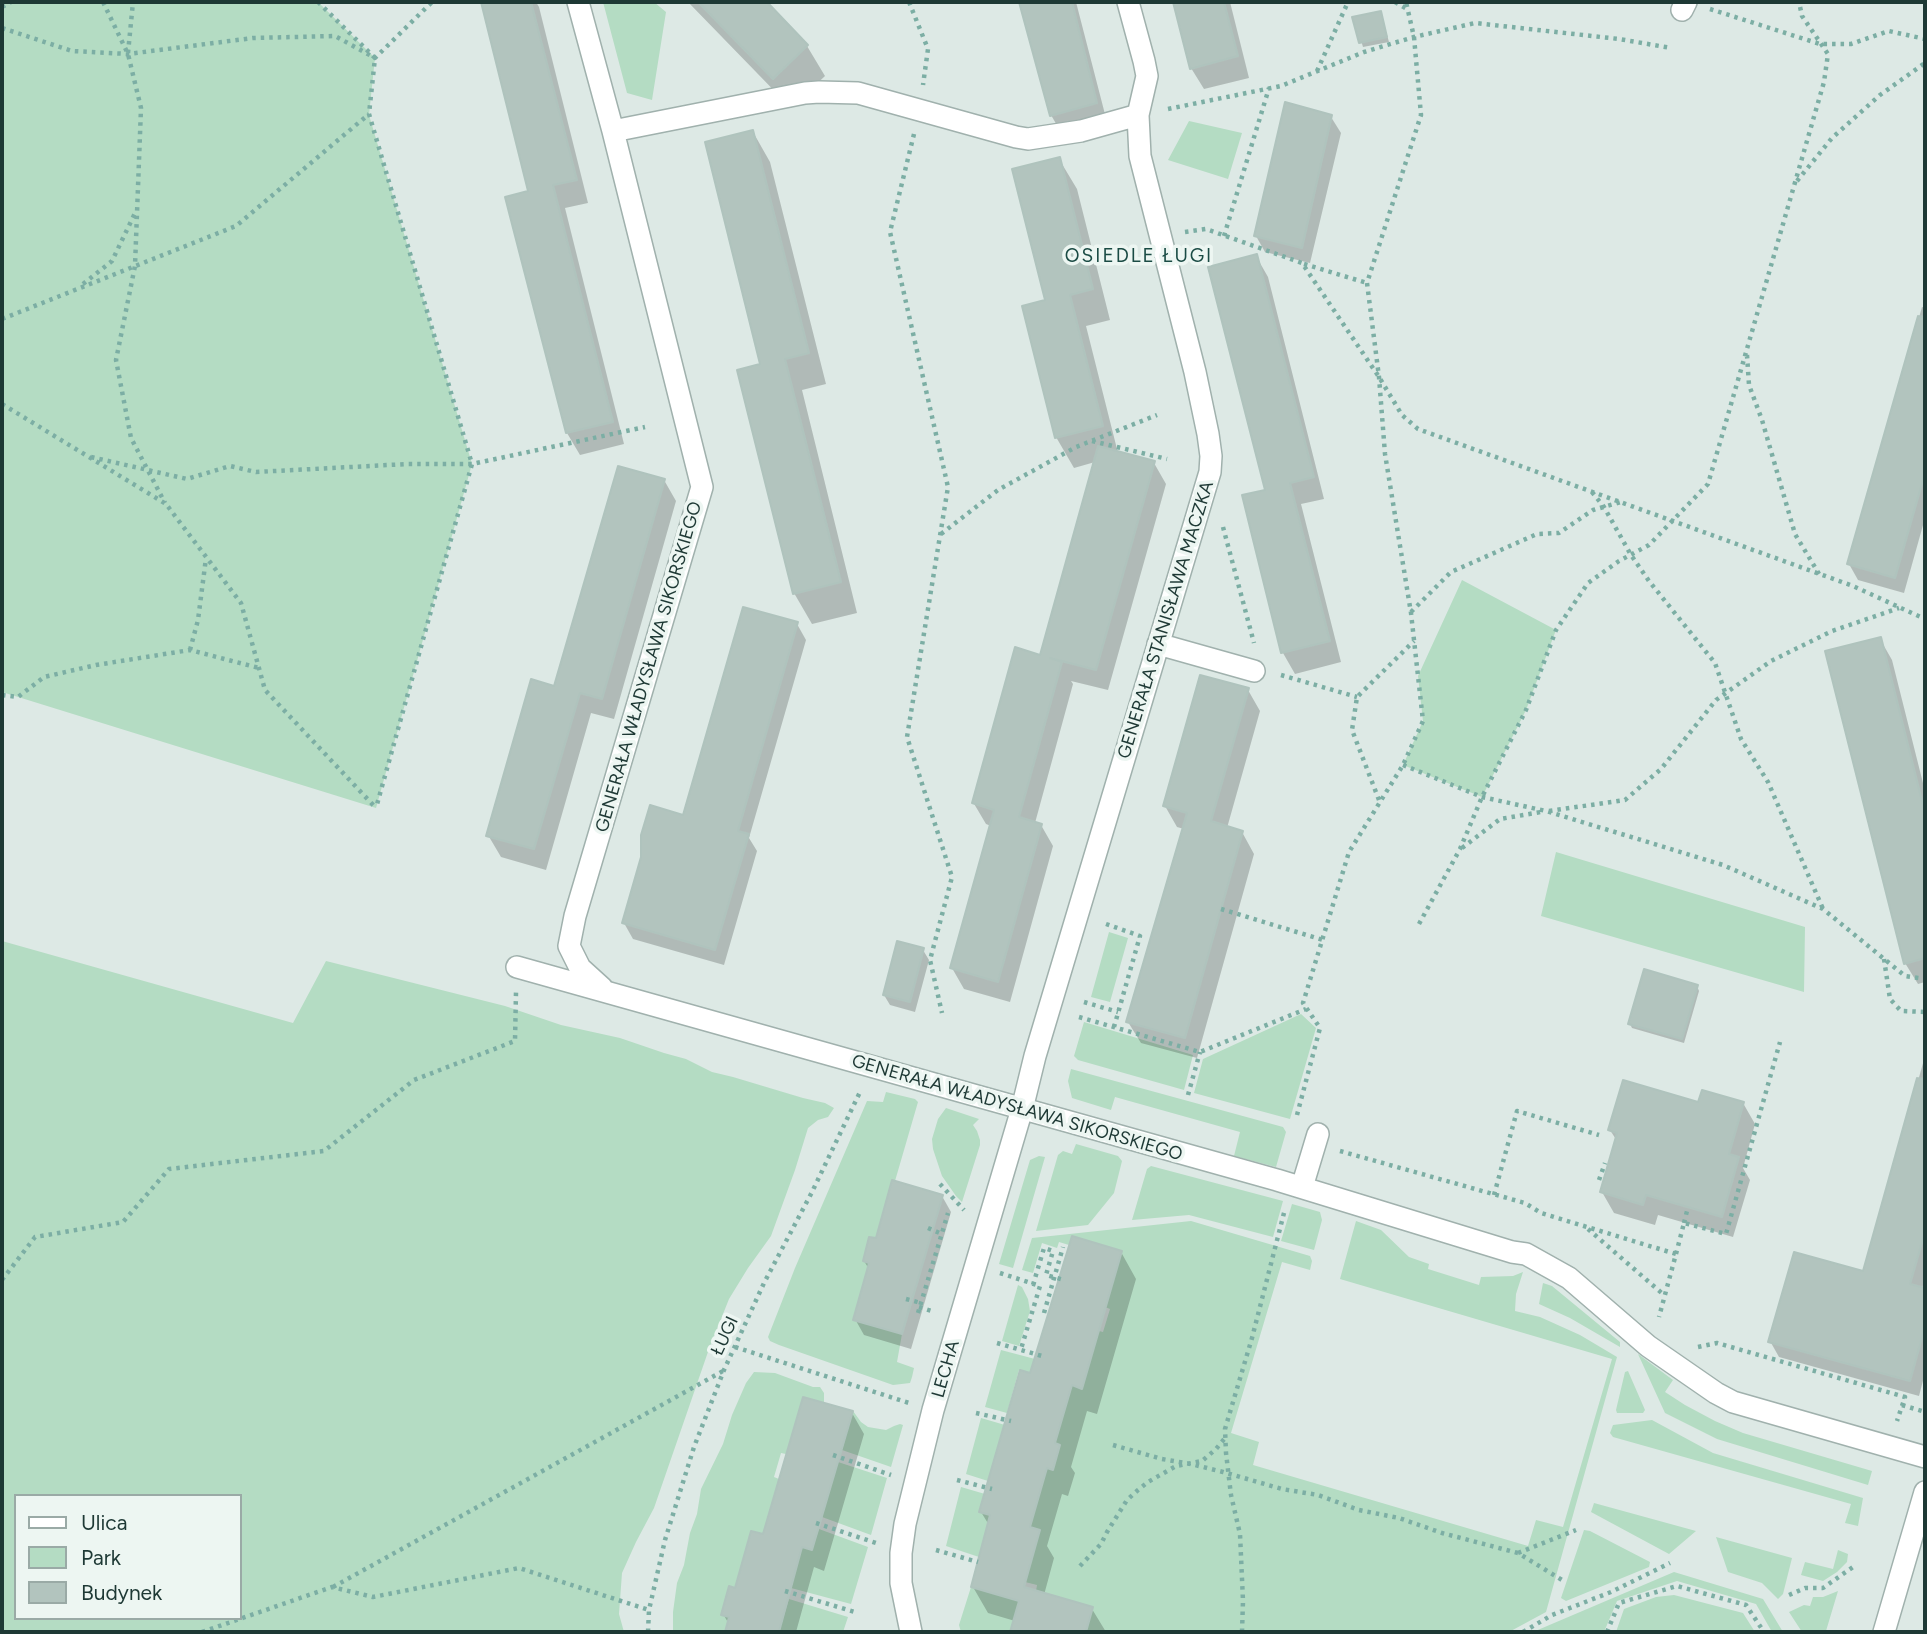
<!DOCTYPE html>
<meta charset="utf-8">
<style>
body{margin:0}
#map{position:relative;width:1927px;height:1634px;overflow:hidden;background:#dde9e5;font-family:Figtree,sans-serif}
canvas{display:block}
.frame{position:absolute;inset:0;border:4px solid #1e3935;pointer-events:none}
.legend{position:absolute;left:14px;top:1494px;width:228px;height:126px;box-sizing:border-box;background:#edf6f2;border:2px solid #9aaaa6;margin:0;padding:9px 12px;list-style:none;font-size:21px;color:#1e3935}
.legend li{display:flex;align-items:center;gap:14px;height:35px}
.legend b{width:35px;border:2px solid #9aaaa6}
</style>
<div id="map">
<canvas width="1927" height="1634"></canvas>
<div class="frame"></div>
<ul class="legend">
<li><b style="height:9px;background:#fff"></b>Ulica</li>
<li><b style="height:19px;background:#b4dcc3"></b>Park</li>
<li><b style="height:19px;background:#b2c4be"></b>Budynek</li>
</ul>
</div>
<script>
const context = document.querySelector('canvas').getContext('2d');
context.lineJoin = 'round';
function fillPath(path, color) {
  context.fillStyle = color;
  context.fill(path, 'evenodd');
}
function shape(rows) {
  const path = new Path2D();
  for (const r of rows) {
    path.moveTo(r[0], r[1]);
    for (let i = 2; i < r.length; i += 2) path.lineTo(r[i], r[i + 1]);
  }
  return path;
}
function strokePath(path, color, width, dash) {
  context.strokeStyle = color;
  context.lineWidth = width;
  context.lineCap = dash ? 'butt' : 'round';
  context.setLineDash(dash || []);
  context.stroke(path);
}
function label(font, color, halo, rows, align = 'center') {
  context.font = font + ' Figtree,sans-serif';
  context.lineWidth = 7;
  context.setLineDash([]);
  context.textBaseline = 'middle';
  context.strokeStyle = halo;
  context.fillStyle = color;
  for (const [text, x, y, turn = 0] of rows) {
    context.save();
    context.translate(x, y);
    context.rotate((+turn || 0) * Math.PI / 180);
    context.textAlign = isNaN(turn) ? turn : align;
    if (halo) context.strokeText(text, 0, 0);
    context.fillText(text, 0, 0);
    context.restore();
  }
}
const green = shape([
 [2,2,318,2,375,58,369,115,472,464,376,808,2,692],
 [603,2,654,2,666,12,652,100,627,93],
 [1189,121,1242,133,1228,179,1168,160],
 [1462,580,1556,630,1526,710,1482,797,1403,765,1423,721,1418,676],
 [1556,852,1805,927,1804,992,1541,916],
 [1109,932,1128,938,1110,1002,1091,997],
 [2,941,293,1023,326,961,505,1006,561,1025,620,1038,664,1053,686,1059,712,1072,733,1077,803,1098,825,1103,834,1108,828,1117,818,1120,808,1128,795,1170,771,1236,748,1268,729,1299,709,1349,654,1508,636,1542,622,1573,619,1614,624,1632,2,1632],
 [16,1496,240,1496,240,1618,16,1618],
 [1301,1014,1316,1028,1290,1119,1194,1093,1203,1059],
 [1084,1022,1193,1055,1184,1090,1078,1060,1074,1056],
 [1071,1069,1283,1127,1286,1132,1276,1167,1234,1156,1240,1132,1115,1097,1111,1110,1072,1098,1068,1081],
 [886,1092,915,1099,918,1102,895,1181,892,1181,876,1238,869,1237,863,1261,869,1263,853,1319,902,1334,897,1362,914,1368,912,1377,910,1383,893,1385,779,1345,770,1341,768,1337,795,1268,867,1101,883,1102],
 [946,1108,979,1119,973,1125,977,1131,980,1140,980,1145,962,1202,956,1196,942,1176,933,1149,932,1139,938,1119],
 [1076,1144,1118,1156,1122,1161,1114,1193,1088,1225,1036,1231,1058,1155,1063,1151,1072,1154],
 [1039,1156,1045,1157,1013,1268,999,1264,1030,1160],
 [1151,1166,1283,1201,1273,1237,1189,1215,1132,1220,1147,1169],
 [1292,1204,1320,1212,1322,1220,1314,1250,1281,1241],
 [1191,1221,1310,1256,1312,1261,1310,1270,1282,1262,1231,1433,1259,1442,1253,1465,1528,1546,1536,1520,1563,1527,1612,1359,1340,1279,1356,1221,1381,1230,1409,1257,1429,1264,1428,1269,1479,1285,1481,1277,1513,1276,1523,1272,1516,1294,1515,1311,1540,1317,1580,1335,1617,1357,1546,1612,1509,1632,1086,1632,1093,1607,1036,1591,1037,1585,1025,1582,1040,1530,1030,1527,1047,1468,1053,1470,1060,1446,1055,1443,1072,1385,1081,1388,1099,1331,1103,1332,1110,1309,1105,1307,1122,1251,1072,1236,1069,1245,1059,1242,1057,1248,1042,1243,1033,1273,1022,1270,1032,1238],
 [1543,1283,1552,1286,1620,1342,1620,1347,1570,1318,1539,1304],
 [1018,1285,1022,1287,1028,1299,1030,1311,1019,1346,1002,1341],
 [1001,1350,1035,1359,1030,1373,1019,1370,1007,1413,985,1407],
 [1638,1354,1673,1380,1665,1392,1685,1405,1715,1421,1743,1433,1872,1471,1868,1485,1717,1439,1665,1413],
 [1628,1371,1645,1410,1643,1413,1617,1413,1616,1410,1625,1372],
 [754,1372,775,1373,813,1387,820,1387,824,1393,824,1403,803,1397,786,1454,781,1453,774,1477,779,1479,763,1534,751,1531,735,1588,729,1587,721,1614,729,1617,725,1632,673,1632,673,1612,677,1583,684,1565,690,1533,697,1514,701,1489,723,1444,732,1415,746,1383],
 [853,1411,861,1422,868,1427,886,1430,894,1426,900,1424,903,1425,891,1467,842,1450],
 [981,1418,1005,1425,988,1481,966,1474],
 [1652,1420,1713,1453,1863,1498,1858,1526,1845,1523,1851,1504,1613,1437,1610,1433,1613,1425],
 [838,1462,887,1478,871,1535,822,1517],
 [961,1487,985,1494,990,1515,979,1557,946,1546],
 [1594,1503,1696,1531,1669,1554,1591,1512],
 [819,1529,868,1547,851,1604,791,1588,802,1547,812,1550],
 [1584,1530,1590,1531,1650,1562,1649,1567,1566,1601,1561,1598],
 [1716,1537,1792,1558,1783,1594,1778,1599,1762,1583,1728,1572],
 [1838,1550,1848,1554,1847,1562,1837,1572,1823,1581,1801,1575,1805,1562,1833,1569],
 [1674,1572,1763,1599,1783,1632,1772,1632,1756,1604,1677,1581,1617,1601,1604,1632,1533,1632],
 [971,1587,1019,1601,1010,1632,961,1632,959,1625],
 [1838,1591,1826,1631,1802,1632,1789,1612,1804,1605,1810,1606,1813,1597,1823,1597],
 [1674,1595,1743,1613,1755,1632,1616,1632,1624,1609,1656,1597],
 [789,1599,848,1617,843,1632,779,1632]
]);
const shadow = shape([
 [482,2,536,2,539,7,588,203,565,208,624,444,580,455,567,433,531,193],
 [688,2,765,2,807,46,825,76,791,108],
 [1021,2,1076,2,1107,122,1062,134,1051,115],
 [1175,2,1230,2,1249,78,1204,89,1191,68],
 [1381,13,1389,42,1363,47,1354,18],
 [1331,117,1341,133,1310,263,1265,252,1256,236],
 [753,132,770,162,826,384,802,390,857,613,812,624,794,593],
 [1059,159,1077,189,1110,320,1086,326,1118,453,1154,463,1166,484,1108,690,1071,681,1073,684,1035,823,1041,825,1053,846,1010,1002,964,989,952,968,991,826,986,824,973,802,1041,657,1095,462,1074,468,1056,437,1047,301],
 [1256,256,1268,277,1324,499,1301,504,1341,662,1295,674,1283,653,1244,496,1267,491],
 [1922,307,1925,308,1925,518,1904,593,1858,580,1849,564],
 [664,480,676,501,614,719,591,713,546,870,501,857,488,835,555,688],
 [797,624,806,640,749,838,757,851,724,965,633,939,624,923],
 [1880,639,1892,660,1925,791,1925,982,1918,984,1905,963],
 [1248,690,1260,711,1227,828,1242,832,1254,854,1197,1058,1141,1043,1128,1022,1184,829,1177,827,1165,806],
 [923,950,929,960,915,1012,890,1005,884,995],
 [1697,986,1699,991,1684,1043,1632,1028,1630,1024],
 [1925,1056,1925,1278,1922,1289,1925,1290,1925,1373,1919,1396,1779,1357,1770,1341,1864,1273],
 [1743,1103,1755,1124,1743,1168,1750,1180,1733,1237,1658,1215,1655,1225,1614,1213,1602,1192,1617,1141,1610,1130,1699,1104],
 [942,1196,951,1212,911,1349,864,1335,855,1319,869,1269,864,1261],
 [1121,1252,1136,1279,1097,1414,1087,1411,1071,1467,1075,1473,1068,1496,1062,1494,1047,1546,1054,1558,1044,1595,1092,1609,1106,1632,1012,1632,1015,1621,988,1613,973,1587,989,1525,981,1512,1032,1375],
 [852,1413,864,1434,824,1571,814,1567,796,1632,726,1632,729,1624,723,1614,764,1536]
]);
const building = shape([
 [481,2,531,2,577,180,553,185,613,422,566,433,505,197,528,191,481,2],
 [698,2,767,2,808,45,773,79,698,2],
 [1019,2,1072,2,1097,103,1050,116,1019,2],
 [1173,2,1224,2,1238,56,1190,69,1173,2],
 [1381,11,1387,37,1359,43,1352,17,1381,11],
 [1285,102,1332,115,1302,248,1254,236,1285,102],
 [753,130,809,353,785,359,841,582,793,594,737,370,760,364,705,142,753,130],
 [1060,157,1093,289,1070,295,1103,426,1055,438,1022,306,1045,300,1012,169,1060,157],
 [1257,254,1314,477,1290,483,1330,641,1281,653,1242,495,1265,490,1208,267,1257,254],
 [1918,316,1925,317,1925,473,1895,578,1847,564,1918,316],
 [1098,446,1155,461,1096,670,1050,658,1062,662,1019,817,1042,824,998,982,950,968,994,810,972,803,1015,647,1040,655,1098,446],
 [618,466,665,479,602,699,580,693,534,849,486,836,531,679,554,686,618,466],
 [743,607,798,622,738,831,749,834,715,950,622,923,641,857,641,835,650,805,683,815,743,607],
 [1881,637,1925,813,1925,958,1904,964,1825,651,1881,637],
 [1200,675,1249,688,1211,821,1243,831,1185,1038,1126,1022,1187,813,1163,806,1200,675],
 [897,941,924,948,910,1002,883,995,897,941],
 [1644,969,1698,985,1682,1039,1628,1024,1644,969],
 [1917,1078,1925,1079,1925,1232,1910,1284,1925,1288,1925,1327,1910,1381,1768,1342,1794,1252,1863,1271,1917,1078],
 [1623,1080,1698,1102,1702,1090,1744,1102,1729,1154,1739,1157,1722,1217,1646,1195,1643,1205,1600,1192,1617,1133,1608,1130,1623,1080],
 [892,1180,943,1195,902,1334,853,1320,869,1263,863,1261,869,1237,876,1238,892,1180],
 [1072,1236,1122,1251,1082,1389,1072,1385,1055,1443,1060,1445,1053,1470,1047,1468,1030,1527,1040,1530,1024,1587,1093,1607,1086,1632,1010,1632,1019,1601,971,1587,990,1515,979,1512,1020,1370,1030,1373,1072,1236],
 [803,1397,853,1411,812,1550,802,1547,779,1632,725,1632,729,1617,721,1615,729,1586,735,1588,751,1531,763,1534,803,1397]
]);
const path = shape([
 [103,2,128,54,141,108,135,266,116,360,131,438,165,503],
 [318,2,375,58,369,114,472,464,376,808],
 [909,2,928,49,923,85],
 [1395,2,1407,9],
 [2,7,11,2],
 [1710,9,1820,44,1851,44,1889,31,1925,39],
 [2,28,72,51,128,54,253,38,335,36,375,58,432,2],
 [128,53,133,2],
 [1317,71,1348,2],
 [1168,109,1281,86,1364,52,1414,37,1475,23,1619,39,1671,48],
 [914,134,890,232,948,487,907,737,952,877,930,960,942,1013],
 [1797,181,1832,138,1880,95,1925,63],
 [1185,232,1206,229,1302,263,1379,377,1402,415,1418,429,1853,586,1925,619],
 [1224,236,1269,88],
 [1304,264,1367,283],
 [83,284,112,261,136,211],
 [2,319,236,226,369,114],
 [1747,355,1749,385,1762,420,1795,534,1819,574],
 [2,404,166,504,241,603,265,690,375,807],
 [1092,441,1167,459],
 [91,457,187,479,230,466,256,472,408,464,472,464,645,427],
 [1592,492,1604,507,1631,555,1649,581,1715,663,1741,739,1768,782,1823,909],
 [1223,527,1254,643],
 [941,534,998,490,1076,447,1157,415],
 [1411,612,1451,572,1537,534,1559,533,1593,510,1621,502],
 [190,650,198,620,206,558],
 [1281,675,1357,697],
 [2,695,18,697,44,677,96,665,190,650,259,668],
 [1403,765,1482,797,1546,811,1723,865,1823,909,1905,976,1925,979],
 [1379,800,1352,730,1357,697,1414,641],
 [1549,811,1625,800,1661,769,1716,700,1771,661,1832,631,1899,608],
 [1462,848,1500,819,1541,812],
 [1221,909,1323,940],
 [1106,924,1140,936,1114,1027],
 [1419,924,1460,849,1482,797,1526,710,1556,630,1588,583,1619,561,1649,545,1708,484,1824,82,1828,54,1802,16,1799,2],
 [1884,959,1890,999,1901,1011,1925,1012],
 [1084,1002,1118,1012],
 [1079,1017,1200,1052,1306,1009],
 [1188,1095,1200,1052],
 [1297,1115,1320,1028,1303,1003,1349,852,1403,765,1423,721,1411,613,1385,454,1379,377,1367,283,1421,115,1414,37,1406,2],
 [1340,1151,1525,1203,1541,1213,1676,1254,1659,1317],
 [1599,1180,1605,1163],
 [940,1184,964,1210],
 [1494,1195,1517,1111,1599,1135],
 [1684,1223,1688,1207],
 [928,1228,942,1234],
 [1588,1229,1664,1295],
 [1676,1254,1684,1223,1726,1234,1780,1042],
 [1000,1273,1040,1286,1021,1349],
 [2,1280,35,1237,123,1222,169,1169,324,1151,414,1080,515,1041,516,992],
 [1033,1285,1044,1248,1053,1251,1046,1275,1064,1280],
 [906,1299,921,1303],
 [919,1307,935,1312],
 [918,1313,948,1213],
 [1044,1313,1063,1247],
 [997,1343,1042,1356],
 [735,1347,909,1403],
 [1698,1347,1717,1343,1905,1397,1897,1421],
 [1902,1405,1925,1412],
 [976,1413,1011,1421],
 [1113,1445,1162,1459,1191,1464,1223,1472,1282,1489,1318,1495,1359,1510,1399,1518,1442,1533,1518,1553,1562,1580],
 [833,1455,891,1475],
 [957,1480,992,1489],
 [816,1523,876,1543],
 [936,1550,978,1562],
 [1518,1553,1576,1530],
 [1080,1566,1101,1544,1107,1532,1127,1500,1138,1490,1148,1482,1176,1466,1202,1461,1216,1449,1225,1438],
 [333,1587,723,1371],
 [785,1591,858,1613],
 [1789,1595,1805,1588,1823,1588,1853,1567],
 [202,1632,332,1587,373,1597,519,1568,649,1610],
 [648,1632,649,1610,665,1540,694,1447,724,1370,764,1283,812,1192,860,1092],
 [1242,1632,1243,1601,1240,1534,1231,1495,1226,1453,1225,1429,1252,1338,1285,1209],
 [1523,1632,1552,1615,1611,1592,1670,1563],
 [1607,1632,1619,1603,1677,1586,1746,1605,1764,1632]
]);
const minor = shape([
 [578,2,613,131,702,487,575,916,569,946,580,968,602,988],
 [1682,10,1686,2],
 [613,131,805,93,819,92,858,93,1016,137,1028,139,1081,131,1138,115],
 [1158,644,1254,671],
 [517,967,1277,1180,1512,1252,1526,1254,1569,1278,1648,1346,1716,1393,1733,1402,1925,1457],
 [1302,1187,1318,1134],
 [911,1632,901,1583,901,1553,905,1524,933,1410,1022,1109,1035,1056,1210,472,1211,456,1208,434,1195,372,1140,156,1138,115,1147,76,1144,61,1128,2],
 [1884,1632,1925,1492]
]);
const streetNames = [
 ["GENERAŁA STANISŁAWA MACZKA",1166,620,-73],
 ["GENERAŁA WŁADYSŁAWA SIKORSKIEGO",649,667,-74],
 ["GENERAŁA WŁADYSŁAWA SIKORSKIEGO",1017,1108,16],
 ["ŁUGI",725,1336,-65],
 ["LECHA",946,1369,-74]
];
const neighbourhoodNames = [
 ["OSIEDLE ŁUGI",1139,256]
];
fillPath(green, '#b4dcc3');
fillPath(shadow, '#0003');
fillPath(building, '#b2c4be');
strokePath(building, '#afc3bd', 2);
strokePath(minor, '#a0b1ad', 24);
strokePath(path, '#7caea4', 4.5, [3.5, 5]);
strokePath(minor, '#fff', 21);
label('18px', '#1e3935', '#edf6f2', streetNames);
context.letterSpacing = '2px';
label('19px', '#1a4b44', '#edf6f2', neighbourhoodNames);
context.letterSpacing = '0px';
</script>
